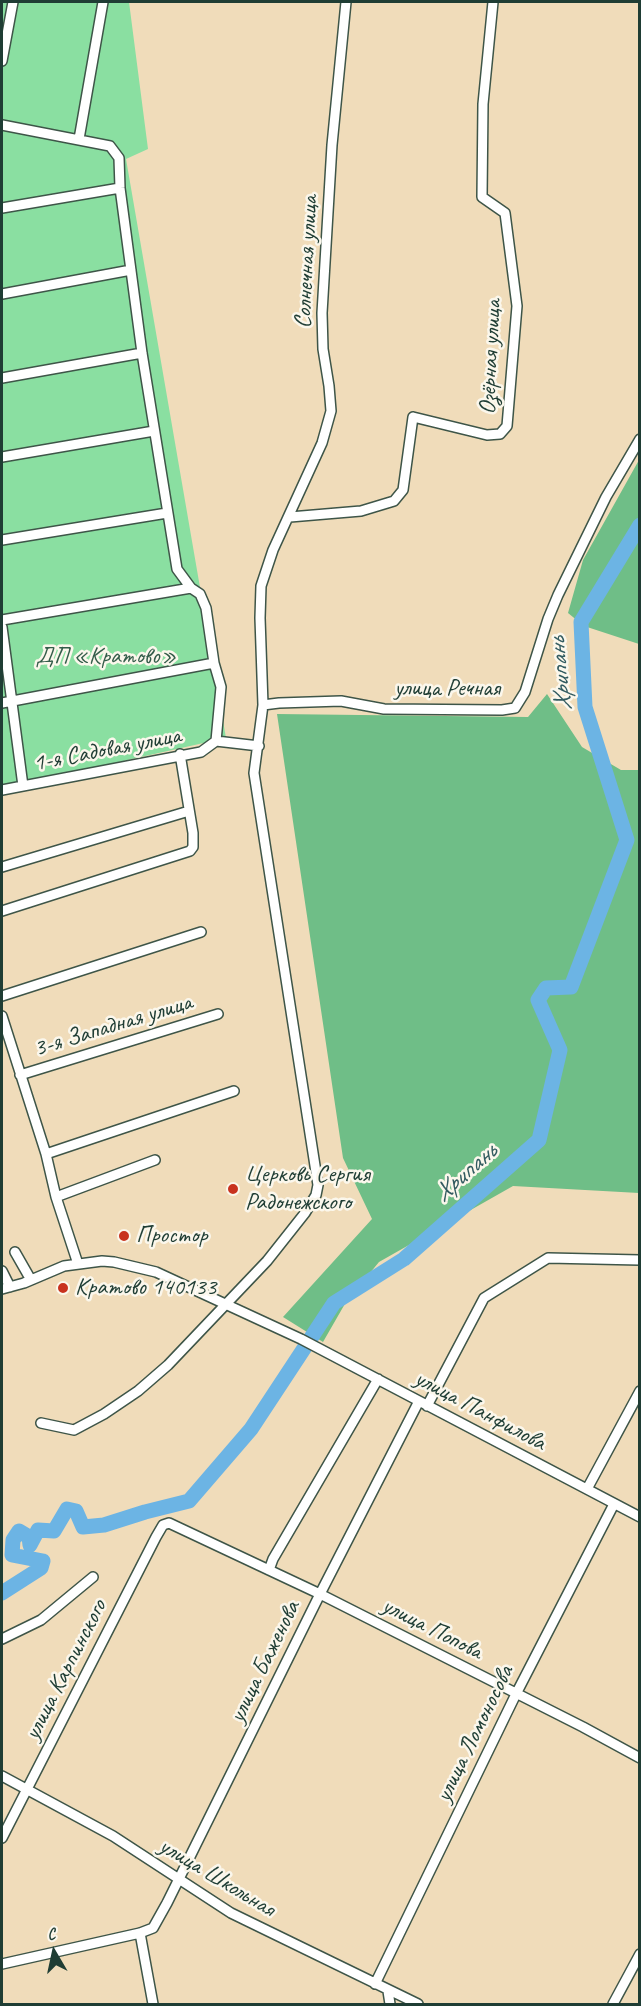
<!DOCTYPE html>
<meta charset="utf-8">
<style>
body{margin:0}
#map{position:relative;width:641px;height:2006px;overflow:hidden;background:#f0dcba;font-family:Caveat,sans-serif}
canvas{display:block}
.frame{position:absolute;inset:0;border:3px solid #1f3d34;pointer-events:none}
.north{position:absolute;left:24px;top:1922px;width:60px;height:60px;-webkit-text-stroke:4px #fbf7ec;paint-order:stroke;rotate:351deg;font-size:16px;font-weight:700;line-height:24px;text-align:center;color:#1f3d34}
.north::after{content:'';display:block;margin:auto;width:21px;height:27px;background:#1f3d34;clip-path:polygon(50% 0,100% 100%,50% 72%,0 100%)}
</style>
<div id="map">
<canvas width="641" height="2006"></canvas>
<div class="frame"></div>
<div class="north">С</div>
</div>
<script>
const context = document.querySelector('canvas').getContext('2d');
context.lineJoin = 'round';
function fillPath(path, color) {
  context.fillStyle = color;
  context.fill(path, 'evenodd');
}
function shape(rows) {
  const path = new Path2D();
  for (const r of rows) {
    path.moveTo(r[0], r[1]);
    for (let i = 2; i < r.length; i += 2) path.lineTo(r[i], r[i + 1]);
  }
  return path;
}
function strokePath(path, color, width, dash) {
  context.strokeStyle = color;
  context.lineWidth = width;
  context.lineCap = dash ? 'butt' : 'round';
  context.setLineDash(dash || []);
  context.stroke(path);
}
function label(font, color, halo, rows, align = 'center') {
  context.font = font + ' Caveat,sans-serif';
  context.lineWidth = 5;
  context.setLineDash([]);
  context.textBaseline = 'middle';
  context.strokeStyle = halo;
  context.fillStyle = color;
  for (const [text, x, y, turn = 0] of rows) {
    context.save();
    context.translate(x, y);
    context.rotate((+turn || 0) * Math.PI / 180);
    context.textAlign = isNaN(turn) ? turn : align;
    if (halo) context.strokeText(text, 0, 0);
    context.fillText(text, 0, 0);
    context.restore();
  }
}
const green = shape([
 [2,2,129,2,148,149,126,159,226,738,2,788]
]);
const forest = shape([
 [639,460,639,644,584,626,568,613,583,560],
 [547,694,582,747,621,770,639,770,639,1193,513,1186,379,1262,346,1302,323,1342,283,1317,372,1219,343,1158,277,714,528,717]
]);
const river = shape([
 [2,1593,41,1568,43,1561,12,1555,13,1540,19,1531,29,1537,30,1545,38,1530,54,1531,67,1509,76,1511,83,1527,104,1525,145,1512,189,1501,251,1429,334,1303,404,1259,539,1140,560,1050,538,1000,546,988,571,987,627,840,585,707,581,622,640,525]
]);
const street = shape([
 [2,61,13,2],
 [2,125,110,146,119,158,120,188,142,353,177,569,191,588,200,594,206,608,214,663,221,687,216,741,259,746],
 [79,139,103,2],
 [2,208,120,188],
 [2,294,131,270],
 [2,378,142,353],
 [2,457,154,431],
 [290,517,361,511,394,501,403,490,413,417,487,435,500,434,507,426,517,306,505,213,482,197,483,104,493,2],
 [2,540,167,513],
 [2,620,191,588],
 [2,627,23,786],
 [2,703,214,663],
 [263,705,279,703,341,701,384,709,502,710,515,708,525,692,548,619,558,595,606,497,640,439],
 [2,790,201,752,216,741],
 [2,867,189,811],
 [2,911,190,851,193,847,193,833,180,754],
 [2,996,201,932],
 [2,1016,46,1154,56,1197,78,1264],
 [20,1075,218,1014],
 [46,1154,234,1091],
 [56,1197,155,1160],
 [15,1252,31,1280],
 [2,1271,10,1287],
 [2,1289,24,1283,64,1266,102,1261,114,1262,156,1272,301,1339,640,1517],
 [427,1406,484,1298,548,1258,640,1260],
 [41,1423,74,1430,104,1414,138,1391,168,1365,267,1261,305,1213,316,1195,318,1185,254,773,263,705,260,618,261,586,273,550,322,443,331,411,329,386,323,349,322,313,332,145,346,2],
 [587,1489,640,1391],
 [269,1570,273,1559,378,1379],
 [2,1639,41,1620,93,1577],
 [2,1776,113,1836,231,1913,418,2004],
 [2,1838,156,1537,163,1525,169,1523,320,1594,583,1727,640,1758],
 [140,1933,153,2004],
 [2,1964,140,1933,153,1928,167,1903,320,1594,419,1401],
 [375,1984,516,1694,614,1504],
 [388,1991,390,2004],
 [613,2004,640,1954]
]);
const markers = [
 [233,1189,6,"#c8321e"],
 [124,1236,6,"#c8321e"],
 [63,1288,6,"#c8321e"]
];
const streetNames = [
 ["Солнечная улица",307,262,-87],
 ["Озёрная улица",491,357,-87],
 ["улица Речная",447,689],
 ["1-я Садовая улица",107,750,-11],
 ["3-я Западная улица",113,1026,-17],
 ["улица Панфилова",480,1411,28],
 ["улица Попова",432,1629,27],
 ["улица Баженова",265,1662,-64],
 ["улица Карпинского",66,1670,-63],
 ["улица Ломоносова",475,1734,-64],
 ["улица Школьная",217,1878,31]
];
const parkNames = [
 ["ДП «Кратово»",106,657]
];
const poiNames = [
 ["Церковь Сергия",245,1175],
 ["Радонежского",245,1203],
 ["Простор",136,1236],
 ["Кратово 140133",75,1288]
];
const waterNames = [
 ["Хрипань",561,674,-95],
 ["Хрипань",466,1173,-41]
];
fillPath(green, '#8adfa1');
fillPath(forest, '#6fbe87');
strokePath(river, '#6cb4e4', 15);
strokePath(street, '#3e5548', 12);
strokePath(street, '#fff', 9);
for (const [x, y, r, color] of markers) {
  const dot = new Path2D();
  dot.arc(x, y, r, 0, 2 * Math.PI);
  context.fillStyle = color;
  context.fill(dot);
  strokePath(dot, '#fbf7ec', 2);
}
label('24px', '#1f3d34', '#fbf7ec', streetNames);
label('24px', '#345d4a', '#fbf7ec', parkNames);
label('24px', '#1f3d34', '#fbf7ec', poiNames, 'left');
label('italic 26px', '#325b60', '#fbf7ec', waterNames);
</script>
